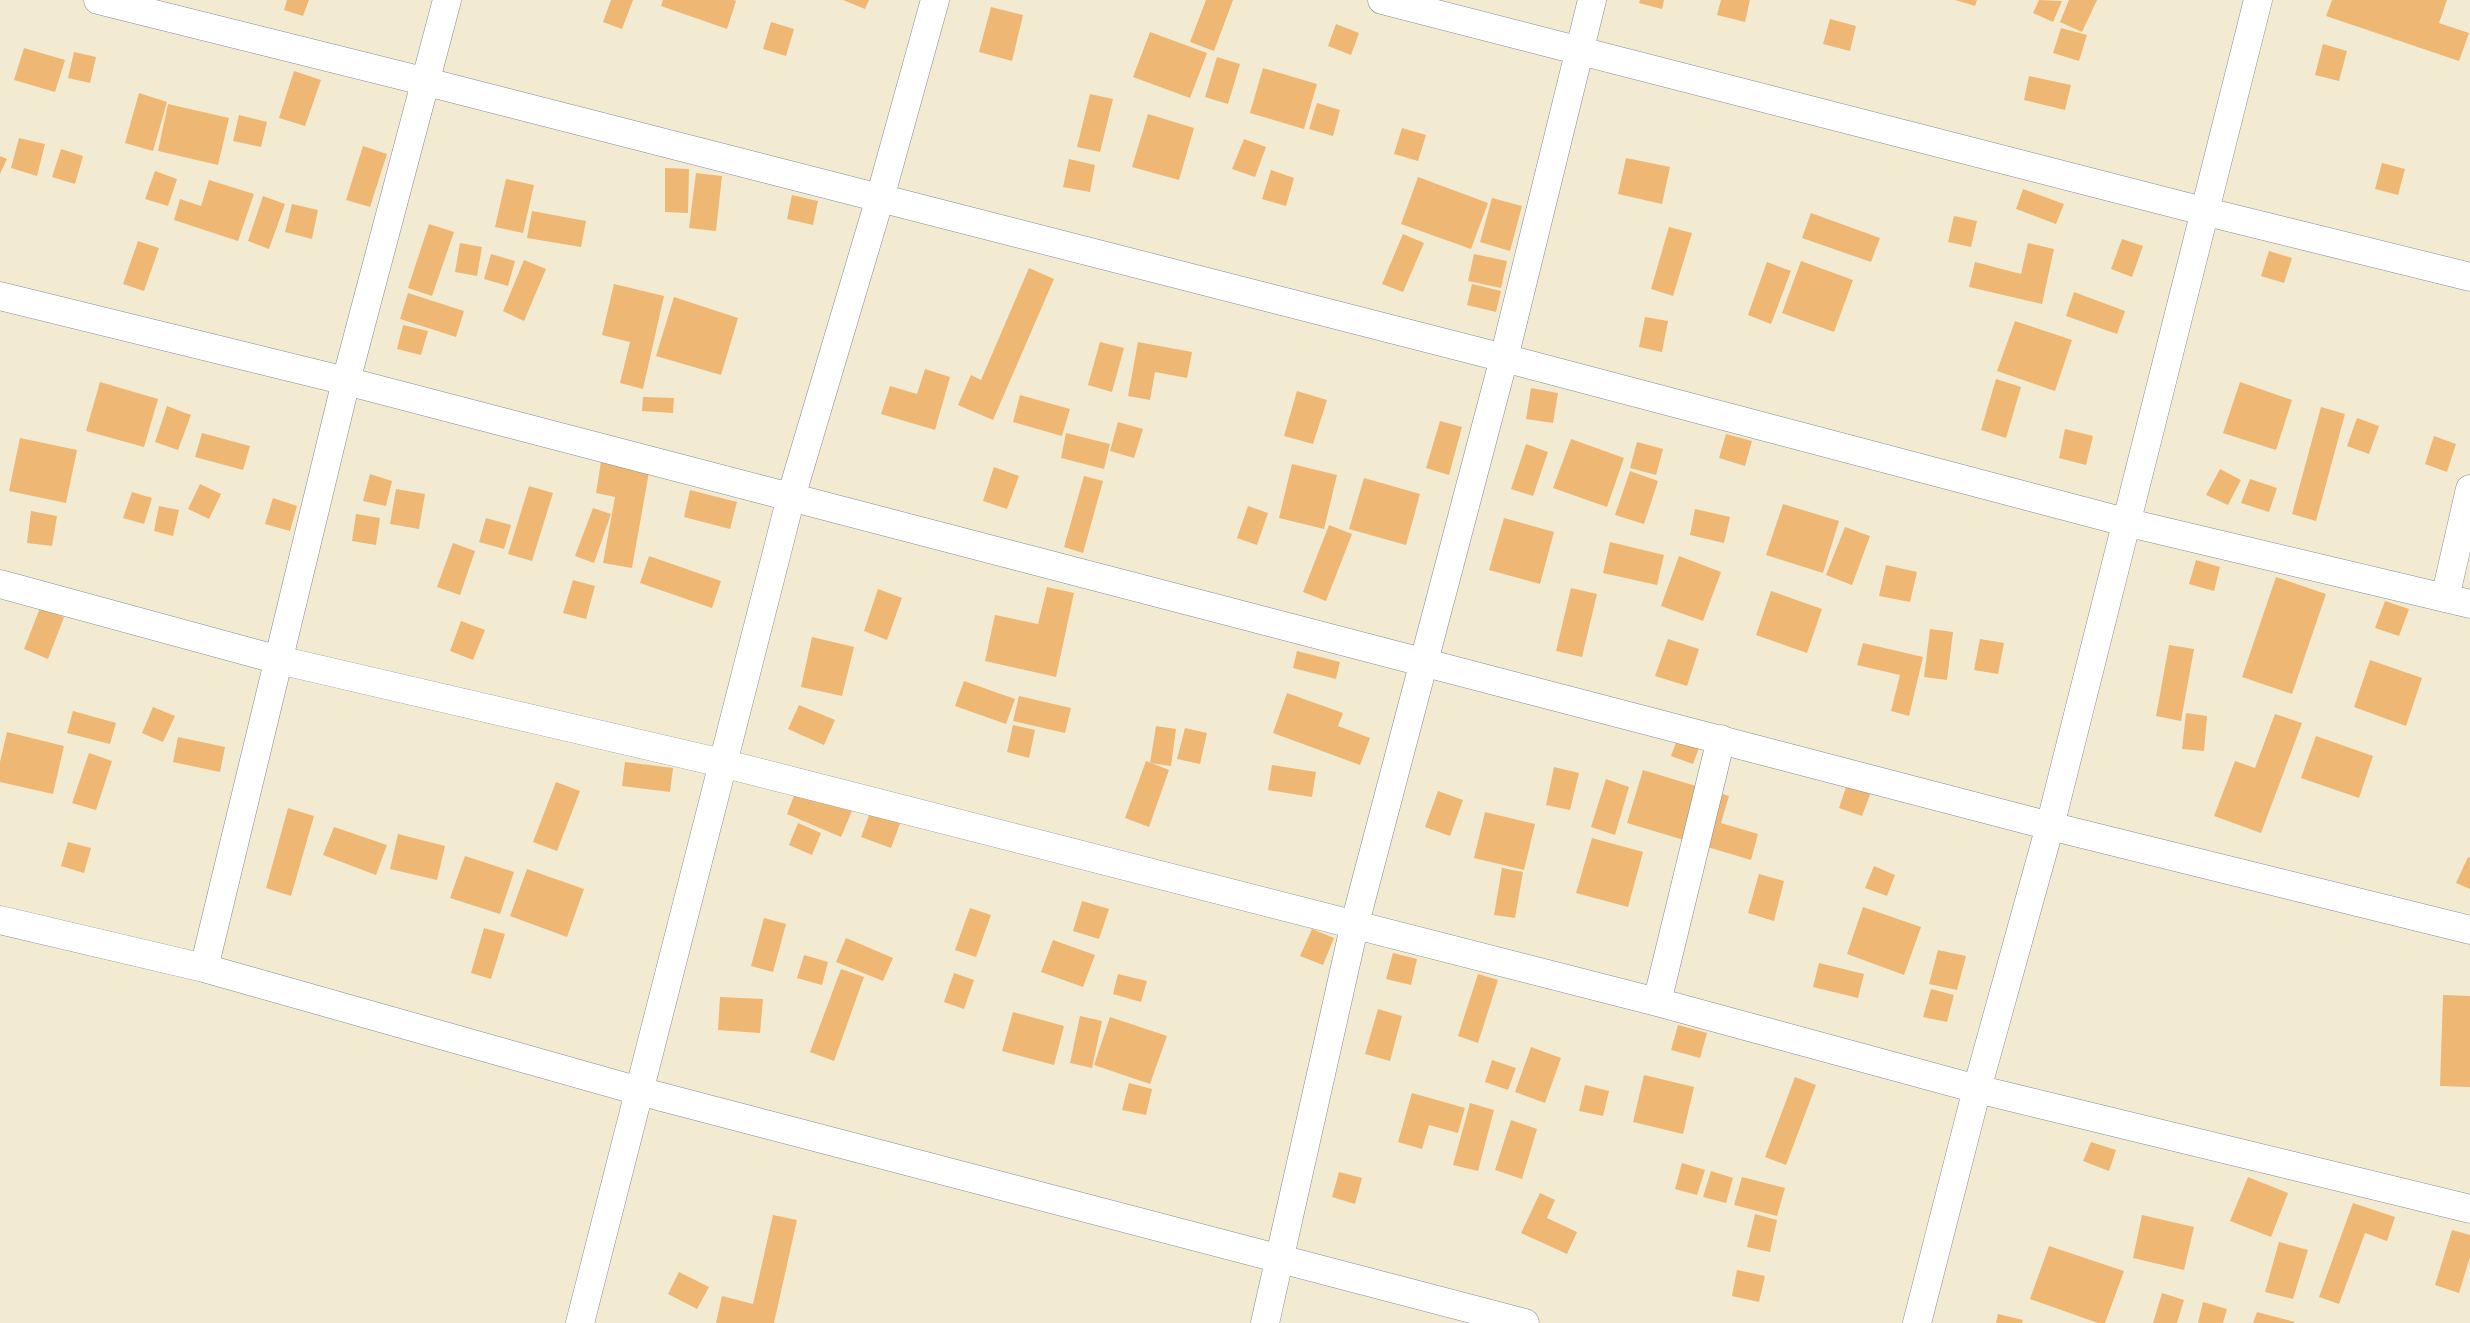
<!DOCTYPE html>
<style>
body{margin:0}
canvas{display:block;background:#f2ebd1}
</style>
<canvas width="2470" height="1323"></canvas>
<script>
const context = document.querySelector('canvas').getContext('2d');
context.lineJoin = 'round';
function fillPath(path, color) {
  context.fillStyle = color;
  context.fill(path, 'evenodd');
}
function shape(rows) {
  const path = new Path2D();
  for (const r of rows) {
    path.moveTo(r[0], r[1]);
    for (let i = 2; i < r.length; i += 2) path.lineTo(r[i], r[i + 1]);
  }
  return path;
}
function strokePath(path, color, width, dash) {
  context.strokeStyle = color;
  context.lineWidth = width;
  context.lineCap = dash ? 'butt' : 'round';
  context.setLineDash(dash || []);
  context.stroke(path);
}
const building = shape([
 [287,0,309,0,303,16,284,10],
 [611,0,633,0,622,29,603,22],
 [663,0,734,0,736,1,727,29,661,6],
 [843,0,869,0,865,9],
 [1206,0,1233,0,1214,51,1190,42],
 [1640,0,1664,0,1662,9,1639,3],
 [1721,0,1750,0,1745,22,1717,15],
 [1955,0,1977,0,1975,6],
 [2039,0,2062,1,2053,22,2033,13],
 [2069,0,2097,0,2082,32,2060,22],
 [2332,0,2447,0,2439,23,2469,33,2459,61,2326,16],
 [991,7,1023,15,1012,61,979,52],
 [1830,19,1856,26,1850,51,1823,44],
 [771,22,794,29,786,56,763,49],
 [1336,24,1359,33,1351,55,1328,46],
 [2061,28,2087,35,2079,61,2053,53],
 [1150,32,1207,53,1190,98,1133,77],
 [2323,44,2347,51,2339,81,2315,75],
 [24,48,65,60,55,92,14,80],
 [74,52,96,57,90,83,68,78],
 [1217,57,1240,64,1228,104,1205,97],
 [1263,68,1317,84,1304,129,1250,113],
 [294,71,321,80,305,126,279,118],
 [2029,76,2071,85,2065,110,2024,100],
 [139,93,167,102,153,151,125,143],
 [1090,94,1113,99,1100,152,1077,147],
 [1317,103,1340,110,1333,136,1309,129],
 [168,104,229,118,218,165,158,151],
 [1148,114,1194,128,1179,180,1132,167],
 [239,115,267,122,261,147,233,141],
 [1402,128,1426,135,1418,161,1394,154],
 [19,138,45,144,37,176,11,168],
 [1244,139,1266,147,1255,177,1232,169],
 [363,146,387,154,370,207,346,200],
 [61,149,83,156,75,184,52,177],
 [0,156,7,159,0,174],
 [1626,158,1670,167,1662,204,1618,194],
 [1069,159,1095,165,1090,192,1063,187],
 [2382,163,2405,169,2398,195,2375,189],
 [665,168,689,169,688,213,665,212],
 [1271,170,1294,178,1286,206,1262,199],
 [155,171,177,179,168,206,145,199],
 [696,173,722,176,716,231,689,228],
 [1418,177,1488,203,1471,249,1401,224],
 [506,179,534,185,523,233,495,227],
 [209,180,254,194,238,241,174,220,180,199,201,206],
 [2023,189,2064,204,2056,224,2016,209],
 [792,195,818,201,813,225,787,219],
 [263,196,285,204,269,249,248,241],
 [1492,198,1522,206,1510,251,1480,242],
 [292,204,318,210,312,239,285,232],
 [532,211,586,221,581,247,527,238],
 [1811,213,1880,238,1871,262,1802,238],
 [1954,216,1977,221,1971,247,1948,242],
 [429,224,454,232,432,296,408,288],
 [1669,227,1692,233,1673,296,1651,289],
 [1403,234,1424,243,1403,292,1382,284],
 [2122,239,2143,246,2132,277,2111,269],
 [138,241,159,248,144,291,123,284],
 [460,243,482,247,477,276,455,272],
 [2028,243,2054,249,2042,304,1969,287,1975,262,2021,274],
 [2269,251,2292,258,2284,283,2261,276],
 [491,254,515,261,508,286,484,279],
 [1474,254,1507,261,1501,288,1468,281],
 [524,260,546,269,524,321,503,311],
 [1801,261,1853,280,1834,332,1782,313],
 [1767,262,1791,271,1771,324,1748,315],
 [1029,268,1054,279,993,420,958,405,971,375,981,380],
 [614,284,664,296,643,389,620,383,630,342,602,335],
 [1472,284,1501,291,1496,312,1467,305],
 [2074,292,2125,311,2117,334,2066,316],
 [408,293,464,311,456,337,400,319],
 [674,297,738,318,721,375,656,356],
 [1645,317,1668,321,1662,352,1639,347],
 [2015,321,2072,340,2055,391,1997,371],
 [403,325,428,331,421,355,397,349],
 [1100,342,1124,348,1112,392,1088,385],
 [1138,342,1192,352,1187,378,1155,372,1150,400,1128,396],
 [925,369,950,377,935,430,881,414,890,386,917,394],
 [1996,379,2021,387,2006,438,1981,430],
 [100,382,158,399,144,447,86,431],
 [2240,382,2292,400,2276,450,2223,433],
 [1531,388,1558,393,1553,423,1526,419],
 [1297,391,1327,400,1313,444,1284,436],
 [1020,395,1070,409,1062,436,1013,422],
 [643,397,674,398,673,413,642,411],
 [167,406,191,415,178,450,155,442],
 [2321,407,2345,414,2316,521,2292,514],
 [2357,418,2379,426,2369,454,2347,446],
 [1440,421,1462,427,1449,475,1426,468],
 [1118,422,1143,429,1134,458,1110,451],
 [2065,429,2093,436,2086,465,2059,458],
 [202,433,250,446,243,470,195,457],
 [1066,433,1110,444,1104,469,1061,458],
 [1726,434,1752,441,1745,466,1719,458],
 [2434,436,2456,444,2447,472,2425,464],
 [20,438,77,450,66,503,9,491],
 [1571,439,1624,458,1607,507,1553,488],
 [1637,442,1663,449,1656,475,1630,468],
 [1526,444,1548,452,1533,496,1511,489],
 [601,462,649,472,632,568,603,563,615,497,596,493],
 [1292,464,1337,475,1324,529,1279,518],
 [994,467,1019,476,1007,509,983,501],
 [2220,469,2241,480,2228,505,2206,495],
 [1630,471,1658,481,1644,524,1615,515],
 [370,474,392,481,386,506,363,501],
 [1084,476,1103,481,1083,553,1064,547],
 [1364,478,1420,494,1406,545,1349,529],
 [2250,479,2277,488,2269,512,2241,503],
 [200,484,221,494,209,519,188,509],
 [529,486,553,493,532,561,508,554],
 [396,489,425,494,419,529,390,524],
 [690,490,737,502,730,529,684,517],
 [132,492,152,498,144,524,123,518],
 [273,498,297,506,290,531,265,524],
 [1783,504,1839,521,1823,573,1766,555],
 [159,506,179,510,173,536,154,531],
 [1248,506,1268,513,1257,545,1237,538],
 [593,508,611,514,594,563,575,556],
 [1695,509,1730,517,1724,543,1690,535],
 [31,511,57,516,52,546,27,543],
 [356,514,380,518,376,545,352,541],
 [486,518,511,525,504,549,479,542],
 [1504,518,1554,532,1540,584,1489,570],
 [1329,525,1352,534,1326,601,1303,592],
 [1845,527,1870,536,1852,585,1826,575],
 [1610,542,1664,555,1657,585,1603,573],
 [453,543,475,551,460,595,437,587],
 [649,556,721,581,712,608,640,583],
 [1679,556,1721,572,1703,621,1661,606],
 [2196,560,2220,567,2214,591,2189,584],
 [1886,565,1917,572,1910,602,1879,596],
 [2276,577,2326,594,2292,694,2242,677],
 [573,580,595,586,586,619,563,613],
 [1047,587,1074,593,1056,677,985,661,995,615,1038,624],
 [1571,588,1597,594,1582,657,1556,651],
 [878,589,902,598,887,640,864,631],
 [1771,591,1822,609,1807,653,1756,635],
 [2385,601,2409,609,2399,636,2375,628],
 [40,608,64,617,48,659,24,649],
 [461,621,485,630,473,660,450,651],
 [1930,629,1953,632,1947,680,1924,677],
 [812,637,854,647,842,696,801,687],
 [1668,639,1699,649,1687,686,1655,676],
 [1980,639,2004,643,1998,674,1974,670],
 [1863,643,1923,657,1909,716,1891,711,1900,675,1857,665],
 [2169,645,2194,649,2181,721,2156,716],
 [1297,651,1340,662,1336,679,1293,668],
 [2370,660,2422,678,2406,726,2354,707],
 [964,681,1015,699,1006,724,955,706],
 [1287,693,1343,713,1338,726,1370,738,1360,765,1273,733],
 [1019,696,1071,708,1065,733,1013,721],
 [799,705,835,720,824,745,788,729],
 [153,707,175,716,163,742,142,733],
 [73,711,116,723,110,744,67,733],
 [2186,713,2207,716,2204,751,2182,749],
 [2275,714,2302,723,2261,833,2214,816,2235,761,2255,768],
 [1013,725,1035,730,1029,758,1007,752],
 [1156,726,1176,729,1171,766,1150,763],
 [1185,728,1207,733,1200,764,1177,759],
 [7,732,64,746,53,794,0,782,0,762],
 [1680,732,1702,740,1693,764,1671,756],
 [2316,736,2373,756,2359,798,2301,778],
 [178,737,225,747,220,772,173,762],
 [89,753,112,761,96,810,72,803],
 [1146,761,1169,770,1149,827,1125,818],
 [625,762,673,768,670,792,622,786],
 [1272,765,1316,772,1312,797,1268,790],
 [1554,767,1579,773,1570,810,1546,805],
 [1643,770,1729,796,1721,823,1758,834,1751,860,1627,823],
 [1606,779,1629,787,1615,835,1591,827],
 [556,782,580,791,557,851,533,842],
 [1847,784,1871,792,1862,816,1839,808],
 [797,788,852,811,841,837,787,814],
 [1438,791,1463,800,1450,836,1425,827],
 [288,808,314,816,291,896,266,888],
 [871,810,901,821,891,848,861,837],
 [1485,812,1535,824,1524,870,1474,858],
 [798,823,821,833,812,855,789,845],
 [334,827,387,845,376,875,323,855],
 [398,834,445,846,437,880,390,869],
 [1592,838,1643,852,1628,907,1576,893],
 [68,842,91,848,84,873,61,866],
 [465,856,514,872,500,914,450,898],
 [2468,857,2470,858,2470,889,2456,883],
 [1874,866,1895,875,1887,896,1865,888],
 [1502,868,1523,872,1515,918,1494,915],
 [527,869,584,889,567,937,510,916],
 [1759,874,1784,881,1774,921,1748,913],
 [1082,901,1109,909,1099,939,1073,931],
 [1863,907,1921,927,1904,975,1847,954],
 [970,908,991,915,976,957,955,950],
 [764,918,786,924,773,972,751,966],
 [484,928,505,934,491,979,471,973],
 [1312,929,1334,938,1323,965,1300,956],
 [846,938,893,958,883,981,836,962],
 [1053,940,1095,955,1083,987,1041,972],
 [1938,950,1966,956,1957,990,1929,984],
 [1393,953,1417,959,1411,985,1386,979],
 [804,955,828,962,822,985,797,978],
 [1819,963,1864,974,1858,998,1813,987],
 [841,969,864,977,834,1061,810,1052],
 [954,973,974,980,964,1009,944,1002],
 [1118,974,1147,981,1141,1002,1113,994],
 [1478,974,1498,980,1478,1043,1458,1036],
 [1931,989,1954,995,1947,1022,1923,1017],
 [2443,995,2470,996,2470,1087,2440,1086],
 [720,997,763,999,760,1033,718,1030],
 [1378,1009,1402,1016,1390,1061,1365,1054],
 [1013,1012,1064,1026,1054,1065,1002,1051],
 [1080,1016,1102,1021,1092,1068,1070,1063],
 [1110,1017,1167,1036,1150,1084,1094,1065],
 [1678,1025,1707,1033,1700,1058,1671,1050],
 [1531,1047,1561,1058,1545,1103,1515,1092],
 [1492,1060,1516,1068,1508,1090,1485,1082],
 [1644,1075,1694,1087,1683,1134,1633,1122],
 [1795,1077,1816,1085,1786,1165,1765,1157],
 [1129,1083,1152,1089,1146,1115,1122,1110],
 [1585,1085,1609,1091,1603,1116,1579,1111],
 [1412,1093,1465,1108,1458,1133,1429,1125,1422,1149,1398,1142],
 [1470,1103,1494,1110,1478,1171,1453,1165],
 [1511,1120,1537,1129,1522,1179,1495,1170],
 [2091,1142,2116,1150,2109,1171,2083,1161],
 [1682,1163,1705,1170,1697,1195,1675,1189],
 [1711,1171,1733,1178,1726,1203,1703,1197],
 [1339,1172,1362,1178,1355,1204,1332,1197],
 [1742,1177,1785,1188,1777,1216,1734,1205],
 [2248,1177,2288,1193,2271,1237,2230,1221],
 [1540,1193,1555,1200,1547,1218,1577,1232,1567,1254,1521,1233],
 [2353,1203,2395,1217,2387,1241,2365,1233,2339,1304,2319,1297],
 [1755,1214,1777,1220,1770,1252,1747,1247],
 [773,1215,797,1220,774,1323,716,1323,722,1296,753,1304],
 [2142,1215,2194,1227,2184,1270,2133,1258],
 [2452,1230,2470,1235,2470,1257,2459,1293,2435,1285],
 [2279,1242,2308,1250,2293,1299,2265,1292],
 [2049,1246,2124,1271,2105,1323,2098,1323,2030,1299],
 [1737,1270,1765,1276,1759,1302,1732,1296],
 [679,1272,709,1287,697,1309,668,1294],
 [2162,1293,2184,1300,2177,1323,2153,1323],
 [2203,1302,2227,1309,2223,1323,2198,1323],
 [2257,1312,2295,1322,2294,1323,2253,1323],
 [1998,1314,2023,1320,2022,1323,1996,1323]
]);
const minor = shape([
 [98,0,427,82,1504,358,2125,522,2470,604],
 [1382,0,2203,211,2470,277],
 [0,296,346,381,2050,826,2470,930],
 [0,584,279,660,722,763,1657,1002,1977,1089,2470,1209],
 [2445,598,2470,489],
 [0,920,204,968,639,1091,1525,1323],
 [204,968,346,381,447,0],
 [1657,1002,1721,739],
 [580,1323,791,497,880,198,935,0],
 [1265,1323,1355,923,1504,358,1592,0],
 [1917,1323,1977,1089,2050,826,2258,0]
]);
fillPath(building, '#efb774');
strokePath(minor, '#868d98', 29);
strokePath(minor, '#fff', 28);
</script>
